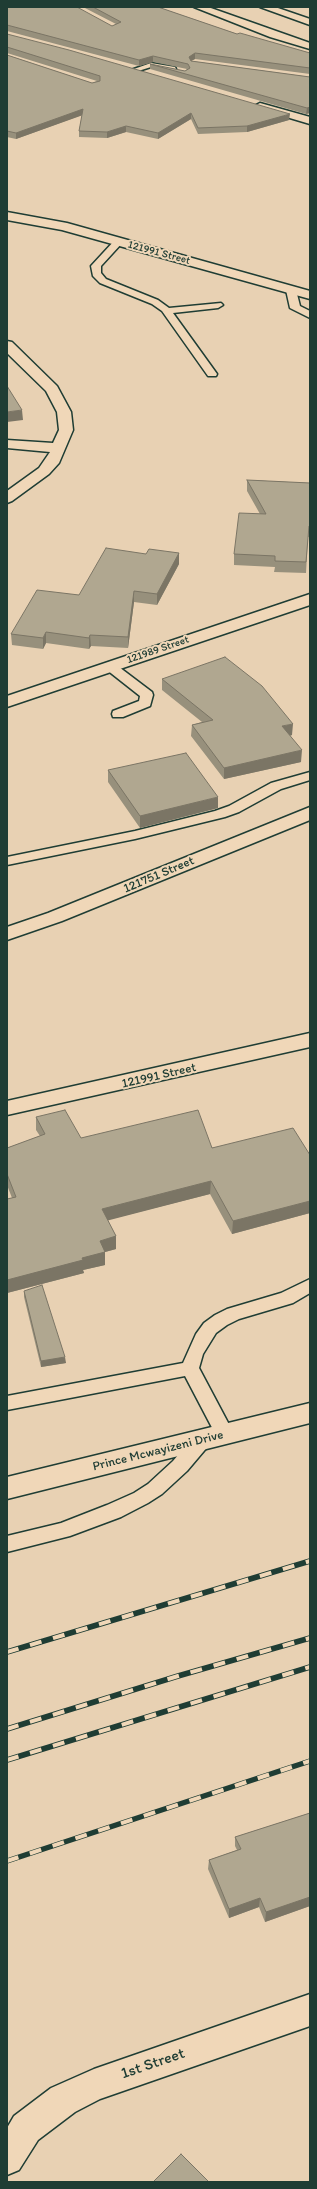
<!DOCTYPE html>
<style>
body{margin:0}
#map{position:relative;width:317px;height:2189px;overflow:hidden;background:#e8d1b3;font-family:Itim,sans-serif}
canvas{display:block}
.frame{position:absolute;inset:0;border:8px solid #1f3d34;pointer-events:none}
</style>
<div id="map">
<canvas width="317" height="2189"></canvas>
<div class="frame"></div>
</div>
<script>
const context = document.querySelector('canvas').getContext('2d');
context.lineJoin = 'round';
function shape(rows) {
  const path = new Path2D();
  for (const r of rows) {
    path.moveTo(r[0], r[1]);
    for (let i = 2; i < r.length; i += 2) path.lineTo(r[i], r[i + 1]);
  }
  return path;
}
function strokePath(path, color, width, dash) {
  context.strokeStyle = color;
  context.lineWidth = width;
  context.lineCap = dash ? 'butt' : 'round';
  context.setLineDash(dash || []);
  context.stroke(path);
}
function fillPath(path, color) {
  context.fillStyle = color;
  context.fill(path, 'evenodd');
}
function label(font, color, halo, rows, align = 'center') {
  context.font = font + ' Itim,sans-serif';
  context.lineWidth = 4;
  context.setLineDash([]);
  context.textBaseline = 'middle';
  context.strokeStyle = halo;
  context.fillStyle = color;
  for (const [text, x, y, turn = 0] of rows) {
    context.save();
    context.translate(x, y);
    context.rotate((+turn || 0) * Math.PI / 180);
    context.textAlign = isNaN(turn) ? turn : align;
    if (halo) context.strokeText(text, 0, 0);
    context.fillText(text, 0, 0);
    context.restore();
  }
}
const service = shape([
 [151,63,175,67,176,69,172,71,151,67,135,72,131,70,151,63],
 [118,239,123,242,101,266,101,273,106,279,158,300,169,308,221,303,223,305,218,308,173,313,217,374,216,376,208,376,162,311,152,304,100,283,93,276,91,266,115,240,118,239],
 [291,287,296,290,300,306,310,311,310,318,290,308,286,290,291,287],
 [111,663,115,664,152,692,153,695,150,706,123,717,113,717,112,714,113,711,139,701,140,696,107,670,105,667,107,664,111,663],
 [310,772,310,780,281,789,239,812,225,817,135,839,7,865,7,857,135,831,215,811,229,806,271,783,310,772],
 [310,1279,310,1293,293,1303,239,1319,227,1325,216,1333,203,1354,199,1368,234,1434,232,1439,225,1441,218,1439,185,1376,7,1410,7,1396,183,1363,196,1334,204,1323,215,1315,227,1309,281,1293,310,1279],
 [202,1433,209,1435,211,1440,209,1445,187,1471,162,1494,148,1503,121,1517,70,1536,7,1552,7,1536,61,1523,107,1505,134,1493,148,1484,173,1461,195,1435,202,1433]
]);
const minor = shape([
 [260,103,310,117,310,124,256,108,254,106,260,103],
 [7,212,67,223,310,291,310,299,62,230,7,220,7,212],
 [7,341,12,342,57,386,71,412,73,430,59,463,49,474,12,501,7,503,7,491,39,468,50,452,7,448,7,440,53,443,59,430,57,412,46,391,7,353,7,341],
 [310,594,310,605,7,707,7,696,310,594],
 [310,807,310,820,62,921,7,940,7,927,48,913,310,807],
 [310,1033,310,1047,7,1115,7,1101,310,1033],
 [310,1994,310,2026,100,2099,75,2112,38,2140,19,2170,7,2175,7,2128,14,2116,51,2088,94,2069,310,1994]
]);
const tertiary = shape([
 [194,7,208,7,310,43,310,49,270,37,194,7],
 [260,7,275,7,310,19,310,25,260,7],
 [310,1403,310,1423,7,1499,7,1477,310,1403]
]);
const rail = shape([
 [7,1652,310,1561],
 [7,1729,178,1676,310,1638],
 [7,1760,310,1667],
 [7,1861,310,1761]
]);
const wall = shape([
 [7,7,112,26,116,24,83,7,158,7,237,34,310,53,310,74,195,59,191,61,310,77,310,113,306,114,150,69,150,64,185,71,187,69,153,62,139,66,7,31],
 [7,34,289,120,247,132,198,134,191,119,158,139,126,132,107,138,79,137,79,131,82,115,16,139,7,137,7,55,92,83,97,81,7,53],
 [247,480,310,483,310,537,308,537,306,573,274,572,275,567,234,565,234,554,260,514,247,491],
 [179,553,179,564,157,605,134,602,128,648,91,646,89,649,46,643,43,649,12,645,11,634,79,595,146,554],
 [162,679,292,735,290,736,301,762,224,779,191,736,192,725,202,722,162,690],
 [108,770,218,808,140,828,108,782],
 [36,1117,81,1138,310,1155,310,1213,232,1234,210,1194,107,1220,116,1236,116,1249,105,1252,105,1265,83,1270,84,1273,7,1293,7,1199,12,1198,7,1185,7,1148,40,1136,36,1130],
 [24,1291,66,1363,41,1367,24,1297],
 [310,1813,310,1906,265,1922,259,1907,229,1918,208,1869,209,1860,237,1850,235,1846,235,1837]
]);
const shadedWall = shape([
 [195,53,195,59,189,62,189,57],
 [153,56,153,62,139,66,139,60],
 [310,107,310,113,306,114,307,108],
 [83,109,83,115,16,139,16,133],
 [191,113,191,119,158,139,158,133],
 [290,114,289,120,247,132,247,126],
 [126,126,126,132,107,138,107,132],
 [22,410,23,420,7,422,7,412],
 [179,553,179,564,157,605,157,594],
 [134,591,134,602,128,648,128,637],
 [46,632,46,643,43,649,43,638],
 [90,635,91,646,89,649,89,638],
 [293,724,292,735,282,737,282,726],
 [302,750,301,762,224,779,224,768],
 [218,797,218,808,140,828,140,816],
 [211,1181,210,1194,102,1222,102,1209],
 [310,1201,310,1213,232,1234,233,1221],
 [116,1236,116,1249,105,1252,105,1265,83,1270,84,1273,7,1293,7,1280,82,1258,100,1241],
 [65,1357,66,1363,41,1367,41,1361],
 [310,1897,310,1906,265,1922,266,1912],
 [260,1898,259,1907,229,1918,229,1909]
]);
const building = shape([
 [7,7,77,7,112,26,121,22,93,7,158,7,237,34,240,33,310,53,310,68,195,53,189,57,191,61,310,77,310,107,307,108,150,64,185,71,190,68,188,64,153,56,139,60,7,25,7,7],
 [7,34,69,50,290,114,247,126,198,128,191,113,158,133,126,126,107,132,79,131,83,109,16,133,7,131,7,55,92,83,100,81,100,76,7,47,7,34],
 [7,386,22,410,7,412,7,386],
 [247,480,310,483,310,526,309,526,306,562,275,561,275,556,234,554,239,513,266,514,247,480],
 [106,548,146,554,149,549,179,553,157,594,134,591,128,637,90,635,89,638,46,632,43,638,11,634,37,590,79,595,106,548],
 [225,657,262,686,293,724,282,726,302,750,224,768,192,725,213,720,162,679,225,657],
 [186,753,218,797,140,816,108,770,186,753],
 [65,1110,81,1138,198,1110,212,1148,293,1128,310,1155,310,1201,233,1221,211,1181,102,1209,116,1236,100,1241,105,1252,82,1258,83,1260,7,1280,7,1199,16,1197,7,1174,7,1148,45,1134,36,1117,65,1110],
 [42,1285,65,1357,41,1361,24,1291,42,1285],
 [310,1813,310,1897,266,1912,260,1898,229,1909,209,1860,241,1849,235,1837,310,1813],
 [181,2154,209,2182,153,2182,181,2154]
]);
const farStreetnames = [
 ["121991 Street",159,253,15],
 ["121989 Street",158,650,-19]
];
const streetNames = [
 ["121751 Street",159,875,-23],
 ["121991 Street",159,1076,-13],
 ["Prince Mcwayizeni Drive",158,1451,-14]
];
const nearStreetnames = [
 ["1st Street",153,2064,-19]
];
strokePath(service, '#1f3d34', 3);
strokePath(minor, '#1f3d34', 3);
strokePath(tertiary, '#1f3d34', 3);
fillPath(service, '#f0d7b8');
fillPath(minor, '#f0d7b8');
fillPath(tertiary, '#f0d7b8');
strokePath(rail, '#1f3d34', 5.5);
strokePath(rail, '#f0d7b8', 4, [12]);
fillPath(wall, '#97907c');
fillPath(shadedWall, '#7b7565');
fillPath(building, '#b0a790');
strokePath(building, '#7b7565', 1);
label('11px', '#1f3d34', '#f0d7b8', farStreetnames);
label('13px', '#1f3d34', '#f0d7b8', streetNames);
label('16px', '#1f3d34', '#f0d7b8', nearStreetnames);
</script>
